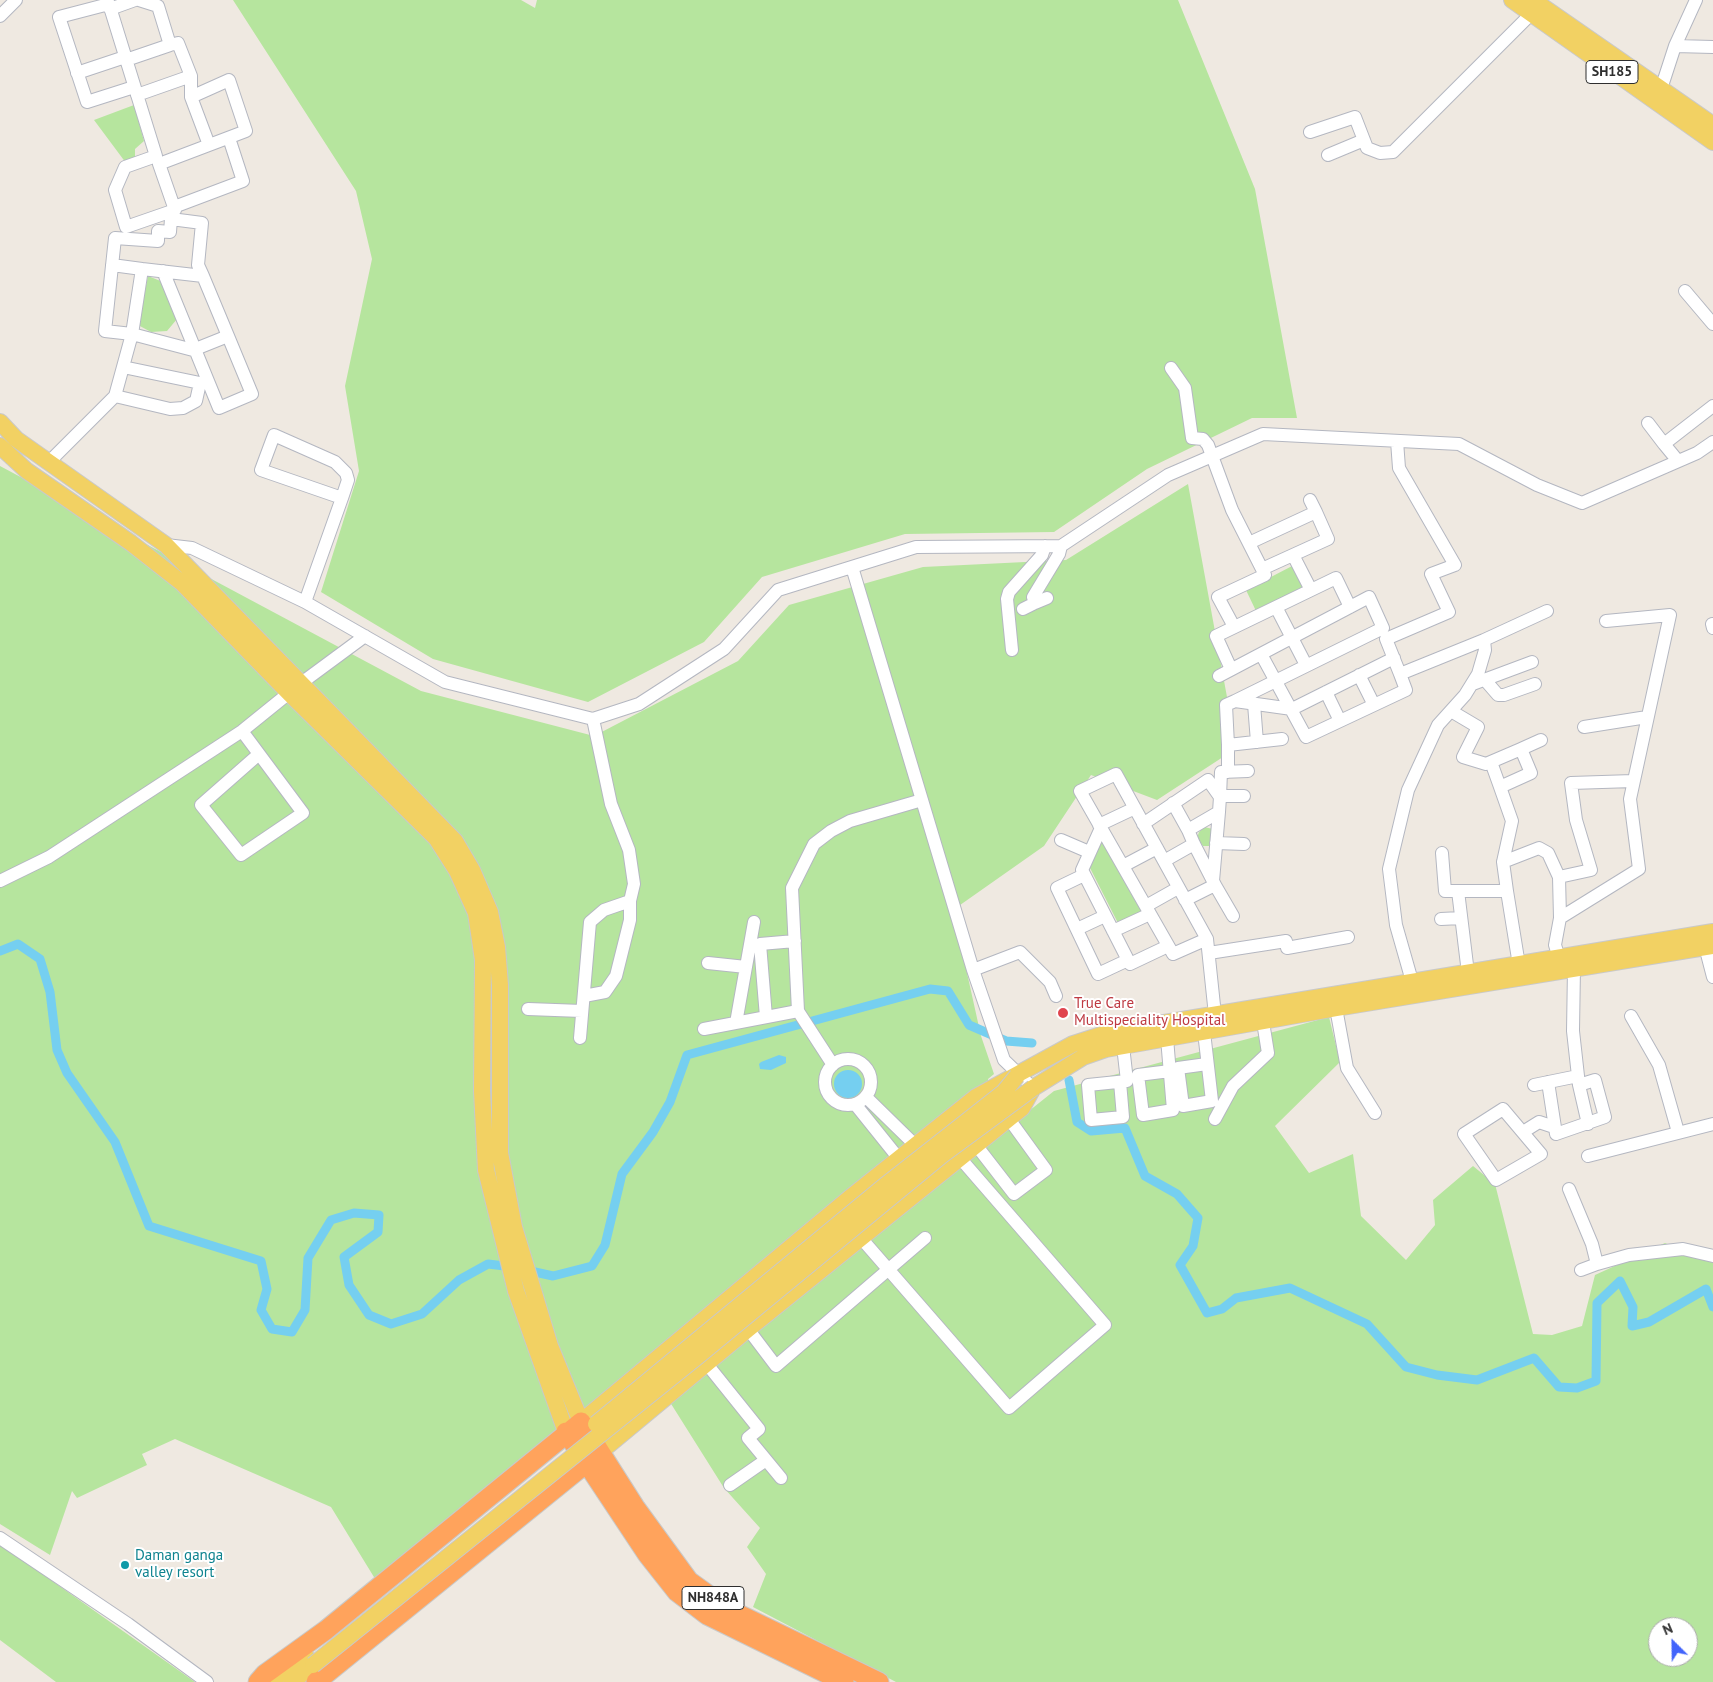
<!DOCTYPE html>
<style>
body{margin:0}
#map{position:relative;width:1713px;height:1682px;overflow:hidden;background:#efe9e1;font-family:"PT Sans",sans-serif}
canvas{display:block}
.north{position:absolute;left:1648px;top:1617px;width:50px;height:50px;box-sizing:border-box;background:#fff;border:1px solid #ababab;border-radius:50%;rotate:337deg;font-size:14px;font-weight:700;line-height:20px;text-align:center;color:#2e2e2e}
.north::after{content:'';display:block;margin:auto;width:18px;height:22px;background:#4264fb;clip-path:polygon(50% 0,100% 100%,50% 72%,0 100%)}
</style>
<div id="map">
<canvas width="1713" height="1682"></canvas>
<div class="north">N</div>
</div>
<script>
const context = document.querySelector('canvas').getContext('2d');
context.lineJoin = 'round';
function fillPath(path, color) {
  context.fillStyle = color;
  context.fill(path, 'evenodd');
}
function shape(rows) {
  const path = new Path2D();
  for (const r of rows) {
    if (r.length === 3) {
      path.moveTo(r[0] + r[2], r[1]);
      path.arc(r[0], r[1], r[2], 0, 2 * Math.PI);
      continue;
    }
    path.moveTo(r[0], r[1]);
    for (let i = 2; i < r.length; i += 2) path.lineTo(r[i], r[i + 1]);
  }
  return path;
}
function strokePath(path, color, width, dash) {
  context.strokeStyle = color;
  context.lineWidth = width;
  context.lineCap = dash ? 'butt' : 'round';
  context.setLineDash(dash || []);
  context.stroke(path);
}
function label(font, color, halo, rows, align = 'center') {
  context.font = font + ' "PT Sans",sans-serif';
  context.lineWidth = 4;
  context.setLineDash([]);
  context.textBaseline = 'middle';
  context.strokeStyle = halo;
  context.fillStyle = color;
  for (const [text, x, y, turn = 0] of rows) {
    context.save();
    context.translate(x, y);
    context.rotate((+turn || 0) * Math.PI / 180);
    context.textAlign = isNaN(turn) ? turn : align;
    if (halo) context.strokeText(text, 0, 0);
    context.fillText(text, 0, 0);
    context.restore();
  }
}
const green = shape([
 [233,0,521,0,535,8,537,0,1178,0,1255,189,1297,418,1252,418,1147,469,1054,532,905,534,762,577,704,642,588,702,433,659,321,592,359,471,345,386,372,259,356,191],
 [134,105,144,141,135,149,135,159,126,163,94,120],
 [148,276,163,282,177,319,167,331,151,332,138,325],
 [0,466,421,691,594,736,738,661,789,605,923,567,1066,560,1188,484,1229,708,1223,757,1157,800,1091,775,1044,846,953,910,981,1036,994,1074,988,1079,988,1085,377,1582,331,1507,175,1439,142,1454,147,1465,77,1498,72,1491,50,1555,0,1524],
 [1294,565,1304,587,1256,611,1246,590],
 [1204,827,1213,829,1210,846,1203,846,1197,838,1199,832],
 [1102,842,1143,912,1119,925,1089,866],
 [1329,1017,1340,1062,1275,1126,1309,1173,1353,1154,1361,1216,1406,1260,1435,1225,1433,1200,1473,1166,1495,1184,1533,1334,1552,1335,1582,1326,1595,1275,1665,1243,1707,1261,1713,1260,1713,1682,896,1682,753,1607,766,1574,747,1547,760,1528,724,1488,668,1399,1054,1091],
 [1658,1627,1688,1627,1688,1657,1658,1657],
 [0,1544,195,1682,56,1682,0,1640]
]);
const water = shape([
 [779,1055,786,1057,786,1063,771,1070,760,1069,759,1064,761,1062],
 [848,1084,14]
]);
const canal = shape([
 [0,951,18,944,40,959,50,992,57,1050,67,1073,115,1142,149,1226,261,1261,267,1289,261,1310,272,1329,292,1332,305,1310,308,1258,331,1220,354,1213,379,1215,378,1232,344,1257,349,1285,369,1315,391,1324,422,1314,459,1280,488,1264,513,1267],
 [1069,1080,1077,1122,1091,1131,1125,1128,1145,1176,1177,1194,1198,1218,1193,1246,1180,1265,1207,1313,1222,1309,1236,1298,1290,1288,1367,1324,1406,1367,1437,1375,1477,1380,1534,1358,1559,1387,1577,1388,1596,1381,1597,1303,1620,1281,1633,1307,1632,1326,1649,1322,1706,1289,1713,1307],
 [526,1270,553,1276,592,1266,605,1245,622,1174,653,1132,670,1102,687,1055,930,989,948,991,969,1025,1006,1041,1032,1043]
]);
const minor = shape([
 [110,9,135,0],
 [0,16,16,0],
 [1675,46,1713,47],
 [126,60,170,45],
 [77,73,125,57],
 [134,87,87,102,59,17,109,4,156,156,125,167,115,190,126,227,175,210,159,164,246,131,229,80,191,97,191,76,178,43,170,45,158,6,139,0],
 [1661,89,1675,46,1696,0],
 [137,95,191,76],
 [191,97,209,145],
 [1310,132,1355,117,1367,148,1380,153,1393,152,1531,14],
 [1328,155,1364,140],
 [174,207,243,181,229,138],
 [112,265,142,269],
 [163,271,219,408,252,394,228,336],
 [1685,291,1713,324],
 [1171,368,1185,388,1192,438,1203,439,1208,445,1232,510,1265,575,1218,597,1232,623],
 [115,396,170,409,183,408,196,401,200,383,123,367],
 [1648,423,1664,444],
 [1397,441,1399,468,1455,565,1431,574,1449,612,1386,639,1400,674,1484,640],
 [1678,461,1664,444,1713,406],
 [49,462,115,396,132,334,193,350,228,336,203,276,198,265,202,223,171,219,170,232,158,231,158,241,115,238,105,331,132,334,142,269,203,276],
 [1310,500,1316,512],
 [1249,543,1316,512,1328,539,1262,569],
 [166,545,192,548,305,602,445,682,593,719,639,704,724,649,778,590,916,547,1061,546,1168,475,1263,434,1459,444,1537,485,1582,503,1697,453,1713,442],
 [1293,555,1311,590],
 [852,567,973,970,1004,1060,1033,1088],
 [1047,598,1035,603,1033,597,1059,554,1061,546],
 [305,602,342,498,261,470,274,435,335,462,346,473,348,480,342,498],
 [1276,607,1306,665],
 [1023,609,1035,603],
 [1712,624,1713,628],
 [1012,650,1007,599,1009,592,1042,555,1045,546],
 [1261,654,1306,737,1406,690,1400,674],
 [1231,669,1216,636,1336,578,1350,607],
 [1359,675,1374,705],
 [1219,676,1369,597,1383,628,1235,701,1292,709,1394,658],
 [1485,680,1498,695,1504,695,1535,684],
 [300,684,365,636],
 [1473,684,1532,662],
 [1326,692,1340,721],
 [1235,701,1226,705,1228,745,1282,739],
 [1254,704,1257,742],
 [1451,711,1478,727,1463,757,1486,764,1521,749,1531,773,1500,787,1512,821,1503,862],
 [593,719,611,804,629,850,634,884,630,901],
 [1584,727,1647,717],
 [242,731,303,813,241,855,201,805,259,754],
 [1521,749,1541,740],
 [1491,762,1500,787],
 [1228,772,1228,745],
 [1220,796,1244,796],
 [1220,797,1221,772,1248,771],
 [1173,803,1188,830],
 [1143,824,1208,780,1220,797,1219,812],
 [1099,825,1135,808],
 [1101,828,1082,870,1130,964,1168,946],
 [1061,840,1089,852],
 [1216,843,1244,844],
 [1442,853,1445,891,1507,891,1503,862,1539,848,1548,853,1559,877],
 [1164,861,1194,844],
 [1123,866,1157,848],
 [1084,875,1057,888,1098,974,1128,960],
 [0,881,49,857,242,731,289,693],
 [1215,885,1233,916],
 [1458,891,1468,973],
 [1507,891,1519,965],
 [1185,900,1215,885,1213,881,1194,844,1188,830,1219,812,1213,881],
 [1146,906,1178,888],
 [1560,918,1559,877,1591,870,1576,820,1571,783,1633,781],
 [1441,919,1461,918],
 [1077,929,1105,916],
 [1113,931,1150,914],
 [1207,939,1173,954,1080,791,1116,774,1207,939,1215,1015],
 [1709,946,1707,954,1713,977],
 [1209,953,1286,941,1287,948,1348,937],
 [1559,958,1555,945,1560,918,1639,869,1630,799,1670,615,1606,621],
 [708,963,746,967],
 [973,970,1020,952,1050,982,1056,996],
 [1412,981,1396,925,1389,869,1408,790,1438,725,1465,695,1478,674,1485,650,1484,640,1547,611],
 [1336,1008,1347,1068,1375,1113],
 [528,1009,582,1011],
 [1631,1016,1659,1065,1678,1132],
 [766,1017,760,944,795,941],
 [736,1023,754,922],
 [704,1029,798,1011],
 [1204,1032,1212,1101,1183,1106,1178,1068,1207,1064],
 [580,1038,590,922,604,910,630,901,630,920,616,976,605,992,584,996],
 [1167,1038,1173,1110,1143,1115,1138,1075,1170,1071],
 [848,1082,23],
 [833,1065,798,1011,792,888,814,844,831,831,850,821,922,800],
 [1120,1082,1123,1117,1091,1120,1088,1085,1127,1081,1123,1046],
 [1548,1082,1556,1134,1605,1117,1595,1080,1579,1085,1578,1076],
 [1534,1085,1578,1076,1573,1031,1574,968],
 [1579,1085,1588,1124],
 [866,1097,911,1141,919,1153],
 [855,1104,904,1165],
 [1503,1109,1541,1154,1496,1180,1464,1134,1503,1109],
 [1215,1119,1233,1086,1268,1053,1263,1022],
 [1523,1132,1539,1122,1554,1127],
 [976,1145,1014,1194,1046,1170,1009,1119],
 [1588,1156,1713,1124],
 [1569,1189,1592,1244,1597,1264,1629,1255,1683,1249,1713,1256],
 [861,1238,1009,1408,1105,1325,960,1158],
 [1581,1270,1597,1264],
 [748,1329,776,1366,925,1238],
 [706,1363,759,1429,748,1438,781,1478],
 [730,1485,766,1460],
 [0,1538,128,1624,207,1682]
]);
const major = shape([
 [1512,0,1713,142],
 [1533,0,1713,125],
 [0,422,16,439,166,545,455,841,472,870,490,912,497,947,500,985,500,1153,514,1227,550,1346,581,1422,851,1197,976,1097,1073,1044,1110,1032,1713,932],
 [0,446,27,471,131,543,182,583,289,693,436,838,457,871,476,913,483,960,482,1091,486,1170,516,1291,566,1432],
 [600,1452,748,1329,1022,1108,1033,1088,1083,1057,1106,1049,1336,1008,1713,946],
 [268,1682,307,1658],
 [292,1682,313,1665]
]);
const highway = shape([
 [566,1432,647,1554,677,1592,707,1615,844,1682],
 [258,1682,265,1674,326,1630,581,1422,635,1507,689,1581,728,1609,879,1682],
 [316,1682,595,1456]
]);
const majorBridge = shape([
 [596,1424,887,1184,1004,1092,1017,1076],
 [313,1665,698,1356,942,1155,1033,1088]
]);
const markers = [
 [1063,1013,6,"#e0444e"],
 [125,1565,5,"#0f9aa8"]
];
const shields = [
 [1612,72,52],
 [713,1598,62]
];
const shieldNames = [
 ["SH185",1612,72],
 ["NH848A",713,1598]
];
const healthNames = [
 ["True Care",1074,1004],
 ["Multispeciality Hospital",1074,1021]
];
const cultureNames = [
 ["Daman ganga",135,1556],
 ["valley resort",135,1573]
];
fillPath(green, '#b6e59e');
fillPath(water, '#75cff0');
strokePath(canal, '#75cff0', 9);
strokePath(minor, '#b4b7c1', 14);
strokePath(major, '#c9c9c9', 18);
strokePath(highway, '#c9c9c9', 21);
strokePath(minor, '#fff', 12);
strokePath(major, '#f2d163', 16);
strokePath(highway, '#ffa35c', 19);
strokePath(majorBridge, '#c9c9c9', 18, []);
strokePath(majorBridge, '#f2d163', 16);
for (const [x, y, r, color] of markers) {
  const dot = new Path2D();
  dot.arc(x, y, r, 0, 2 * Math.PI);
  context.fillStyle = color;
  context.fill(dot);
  strokePath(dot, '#fff', 2);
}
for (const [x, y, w] of shields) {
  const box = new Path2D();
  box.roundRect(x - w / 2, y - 11.5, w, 23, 4);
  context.fillStyle = '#fff';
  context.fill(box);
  strokePath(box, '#2e2e2e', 1);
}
label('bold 14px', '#2e2e2e', null, shieldNames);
label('15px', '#be3a42', '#fff', healthNames, 'left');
label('15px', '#0d838f', '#fff', cultureNames, 'left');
</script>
